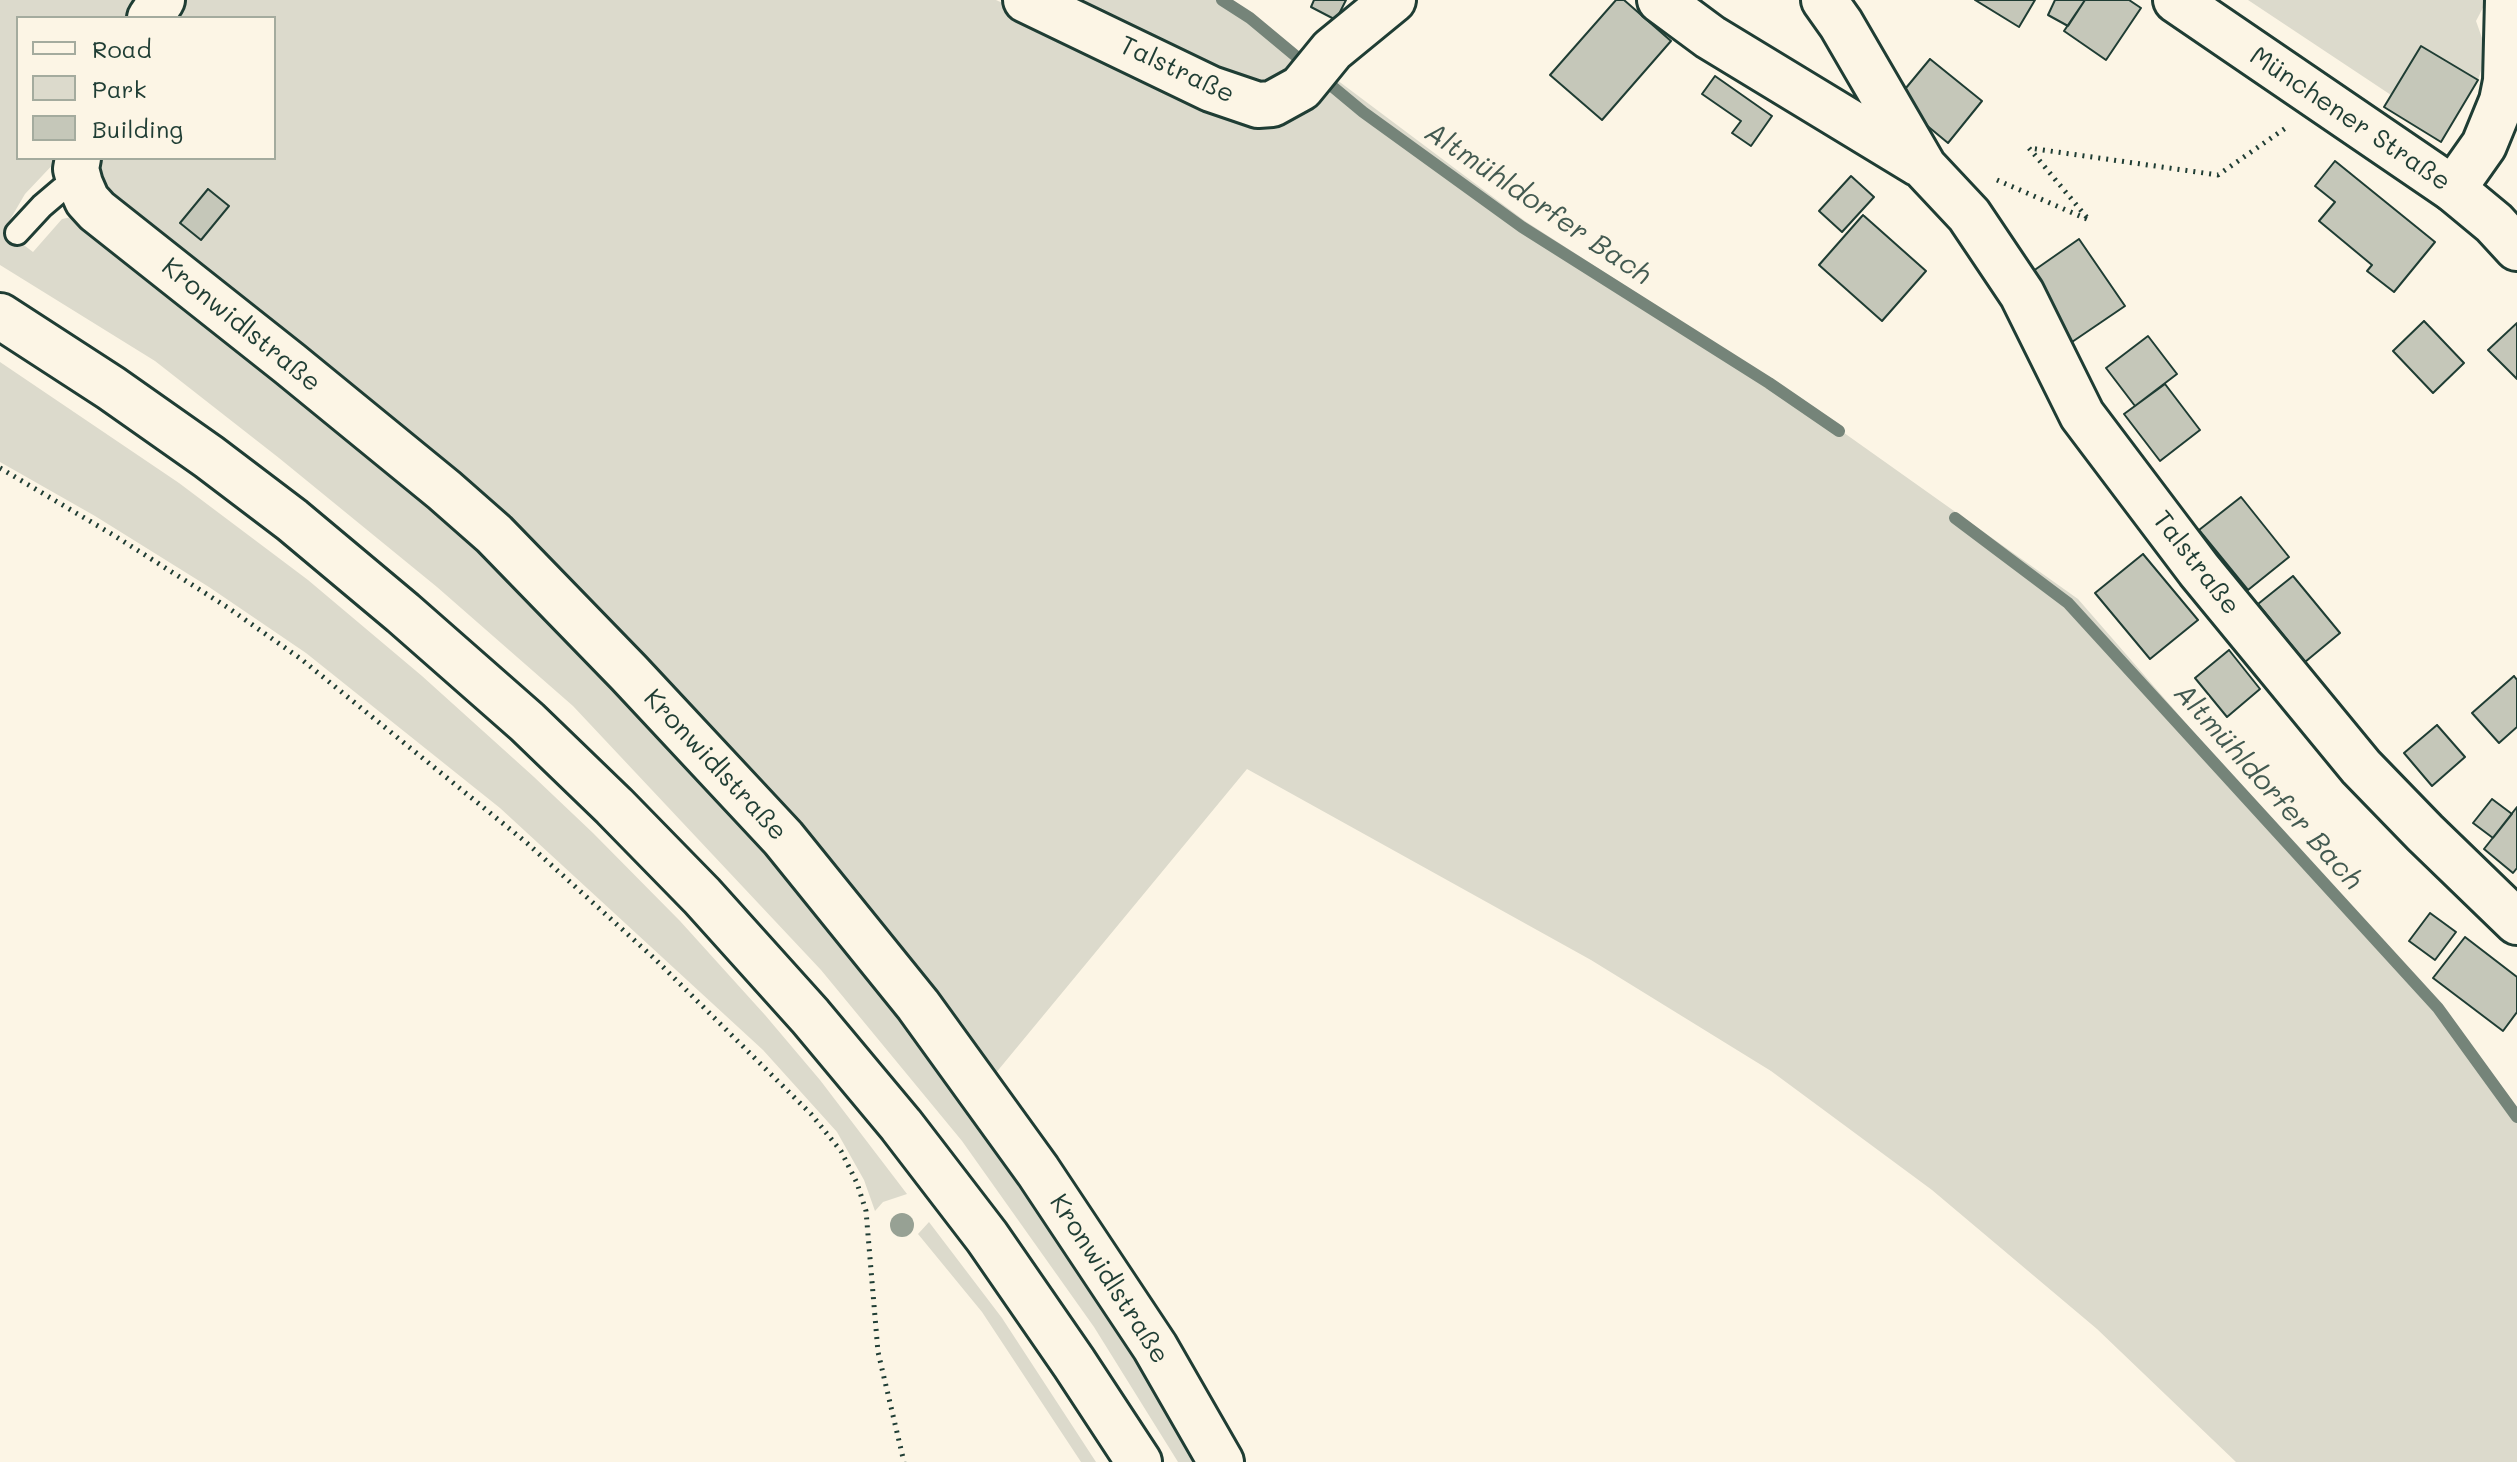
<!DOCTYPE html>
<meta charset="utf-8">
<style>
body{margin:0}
#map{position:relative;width:2517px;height:1462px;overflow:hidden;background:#fcf5e5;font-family:Mali,sans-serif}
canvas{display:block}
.legend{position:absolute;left:16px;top:16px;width:260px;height:144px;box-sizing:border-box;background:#fcf5e5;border:2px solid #a4ab9e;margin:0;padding:10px 14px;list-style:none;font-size:24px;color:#1f3d34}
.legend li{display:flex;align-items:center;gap:16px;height:40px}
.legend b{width:40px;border:2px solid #a4ab9e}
</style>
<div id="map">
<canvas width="2517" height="1462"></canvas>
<ul class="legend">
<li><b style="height:10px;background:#fcf5e5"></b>Road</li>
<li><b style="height:22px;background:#dcdacc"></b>Park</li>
<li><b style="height:22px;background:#c5c7b9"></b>Building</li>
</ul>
</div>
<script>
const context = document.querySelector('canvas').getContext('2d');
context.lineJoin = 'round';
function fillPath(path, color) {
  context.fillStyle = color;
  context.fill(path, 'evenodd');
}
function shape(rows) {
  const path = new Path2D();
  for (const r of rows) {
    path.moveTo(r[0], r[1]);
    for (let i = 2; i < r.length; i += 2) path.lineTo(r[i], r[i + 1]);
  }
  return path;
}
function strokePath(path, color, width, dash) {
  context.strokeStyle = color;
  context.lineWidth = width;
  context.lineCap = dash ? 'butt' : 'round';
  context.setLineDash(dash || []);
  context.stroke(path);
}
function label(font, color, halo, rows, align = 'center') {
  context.font = font + ' Mali,sans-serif';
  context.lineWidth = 6;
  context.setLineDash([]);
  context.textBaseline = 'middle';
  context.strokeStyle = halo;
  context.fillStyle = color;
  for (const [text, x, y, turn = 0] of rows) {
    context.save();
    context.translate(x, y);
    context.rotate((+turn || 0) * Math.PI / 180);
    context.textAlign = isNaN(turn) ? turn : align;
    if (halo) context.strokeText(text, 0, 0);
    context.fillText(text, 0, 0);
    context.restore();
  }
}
const green = shape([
 [0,0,152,0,141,18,18,18,18,158,59,158,25,194,4,230,33,252,62,219,81,215,401,466,637,699,904,1007,1213,1462,1178,1462,1094,1327,962,1141,821,970,573,706,437,587,279,458,155,361,0,265],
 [171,0,996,0,1158,73,1228,107,1325,71,1525,221,1747,364,2078,599,2231,775,2442,1005,2517,1107,2517,1462,2236,1462,2097,1329,1932,1190,1771,1071,1591,960,1247,769,990,1080,773,811,103,202,92,158,274,158,274,18,159,18],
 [1053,0,1229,0,1307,59,1274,85,1232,83],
 [2248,0,2487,0,2476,21,2487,52,2478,80,2421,46,2391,95],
 [0,362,179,483,308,580,422,676,534,777,593,833,680,921,765,1015,820,1080,907,1194,883,1202,875,1211,864,1180,837,1132,763,1050,500,808,306,653,209,587,95,516,0,462],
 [929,1222,1002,1318,1096,1462,1081,1462,982,1312,918,1234]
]);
const stream = shape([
 [1222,0,1250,18,1363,112,1522,227,1769,383,1839,431],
 [1955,518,2068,603,2438,1008,2517,1117]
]);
const building = shape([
 [1314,0,1346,0,1336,20,1311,7,1314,0],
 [1616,0,1624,0,1671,41,1602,120,1550,75,1616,0],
 [1975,0,2035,0,2019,27,1975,0],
 [2055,0,2085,0,2068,26,2048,15,2055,0],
 [2085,0,2129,0,2141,8,2106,60,2064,31,2085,0],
 [2421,46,2478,80,2441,142,2384,107,2421,46],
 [1930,59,1982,101,1948,143,1896,100,1930,59],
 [1715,76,1772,116,1751,146,1732,133,1741,121,1702,94,1715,76],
 [2335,161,2435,242,2394,292,2367,271,2372,265,2319,221,2335,202,2315,186,2335,161],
 [1851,176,1874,197,1842,232,1819,211,1851,176],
 [208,189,229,206,201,240,180,223,208,189],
 [1863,215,1926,271,1882,321,1819,265,1863,215],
 [2079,239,2125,306,2072,342,2026,276,2079,239],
 [2424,321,2464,363,2433,393,2393,351,2424,321],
 [2517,323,2517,379,2488,350,2517,323],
 [2148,336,2177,374,2135,406,2106,368,2148,336],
 [2165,384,2200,430,2160,461,2124,414,2165,384],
 [2241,497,2289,557,2248,590,2199,530,2241,497],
 [2143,554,2198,620,2150,659,2095,593,2143,554],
 [2293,576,2340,633,2305,662,2258,604,2293,576],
 [2229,650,2260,689,2227,717,2195,678,2229,650],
 [2514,676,2517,680,2517,727,2499,743,2472,713,2514,676],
 [2437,725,2465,757,2432,786,2404,753,2437,725],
 [2492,799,2512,814,2493,838,2473,823,2492,799],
 [2517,807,2517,868,2513,873,2484,849,2517,807],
 [2430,913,2456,932,2435,960,2409,941,2430,913],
 [2465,937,2517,977,2517,1012,2503,1031,2433,978,2465,937]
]);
const path = shape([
 [1997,180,2089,220,2029,148,2218,175,2287,127],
 [0,468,115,536,227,607,301,659,527,843,655,959,811,1114,841,1151,857,1183,866,1211,878,1352,904,1462]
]);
const service = shape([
 [17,233,42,206,62,189,80,184]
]);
const minor = shape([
 [1026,0,1211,89,1258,105,1272,104,1301,88,1332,50,1393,0],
 [1660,0,1710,37,1919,164],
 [1824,0,1841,24,1924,167,1969,215,2022,294,2082,415,2199,570,2361,767,2425,833,2517,922],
 [150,18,162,0],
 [78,158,76,169,80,184,87,200,97,211,290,364,444,490,494,534,629,673,783,838,918,1005,1038,1171,1155,1347,1221,1462],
 [2453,189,2484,145,2502,101,2506,81,2508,0]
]);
const tertiary = shape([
 [2176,0,2453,189,2494,223,2517,248]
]);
const secondary = shape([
 [0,316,111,388,209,457,292,520,403,613,527,722,614,806,702,896,810,1016,901,1125,987,1237,1074,1363,1139,1462]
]);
const trees = [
 [902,1225]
];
const streetNames = [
 ["Talstraße",1177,70,25],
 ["Münchener Straße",2350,119,34],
 ["Kronwidlstraße",241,325,39],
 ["Talstraße",2196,563,52],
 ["Kronwidlstraße",715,765,47],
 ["Kronwidlstraße",1109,1279,57]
];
const waterNames = [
 ["Altmühldorfer Bach",1538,204,34],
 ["Altmühldorfer Bach",2268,787,48]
];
fillPath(green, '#dcdacc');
strokePath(stream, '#758479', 12);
fillPath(building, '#c5c7b9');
strokePath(building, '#1f3d34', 2);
strokePath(service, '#1f3d34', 28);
strokePath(minor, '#1f3d34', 50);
strokePath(tertiary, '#1f3d34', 50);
strokePath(secondary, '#1f3d34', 50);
strokePath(path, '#1f3d34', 5, [2, 6]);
strokePath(service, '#fcf5e5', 22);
strokePath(minor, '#fcf5e5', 44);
strokePath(tertiary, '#fcf5e5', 44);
strokePath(secondary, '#fcf5e5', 44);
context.fillStyle = '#97a194';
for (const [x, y] of trees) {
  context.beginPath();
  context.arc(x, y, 12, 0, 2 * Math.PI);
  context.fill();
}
label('26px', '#1f3d34', '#fcf5e5', streetNames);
label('italic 28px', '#435a51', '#fcf5e5', waterNames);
</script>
